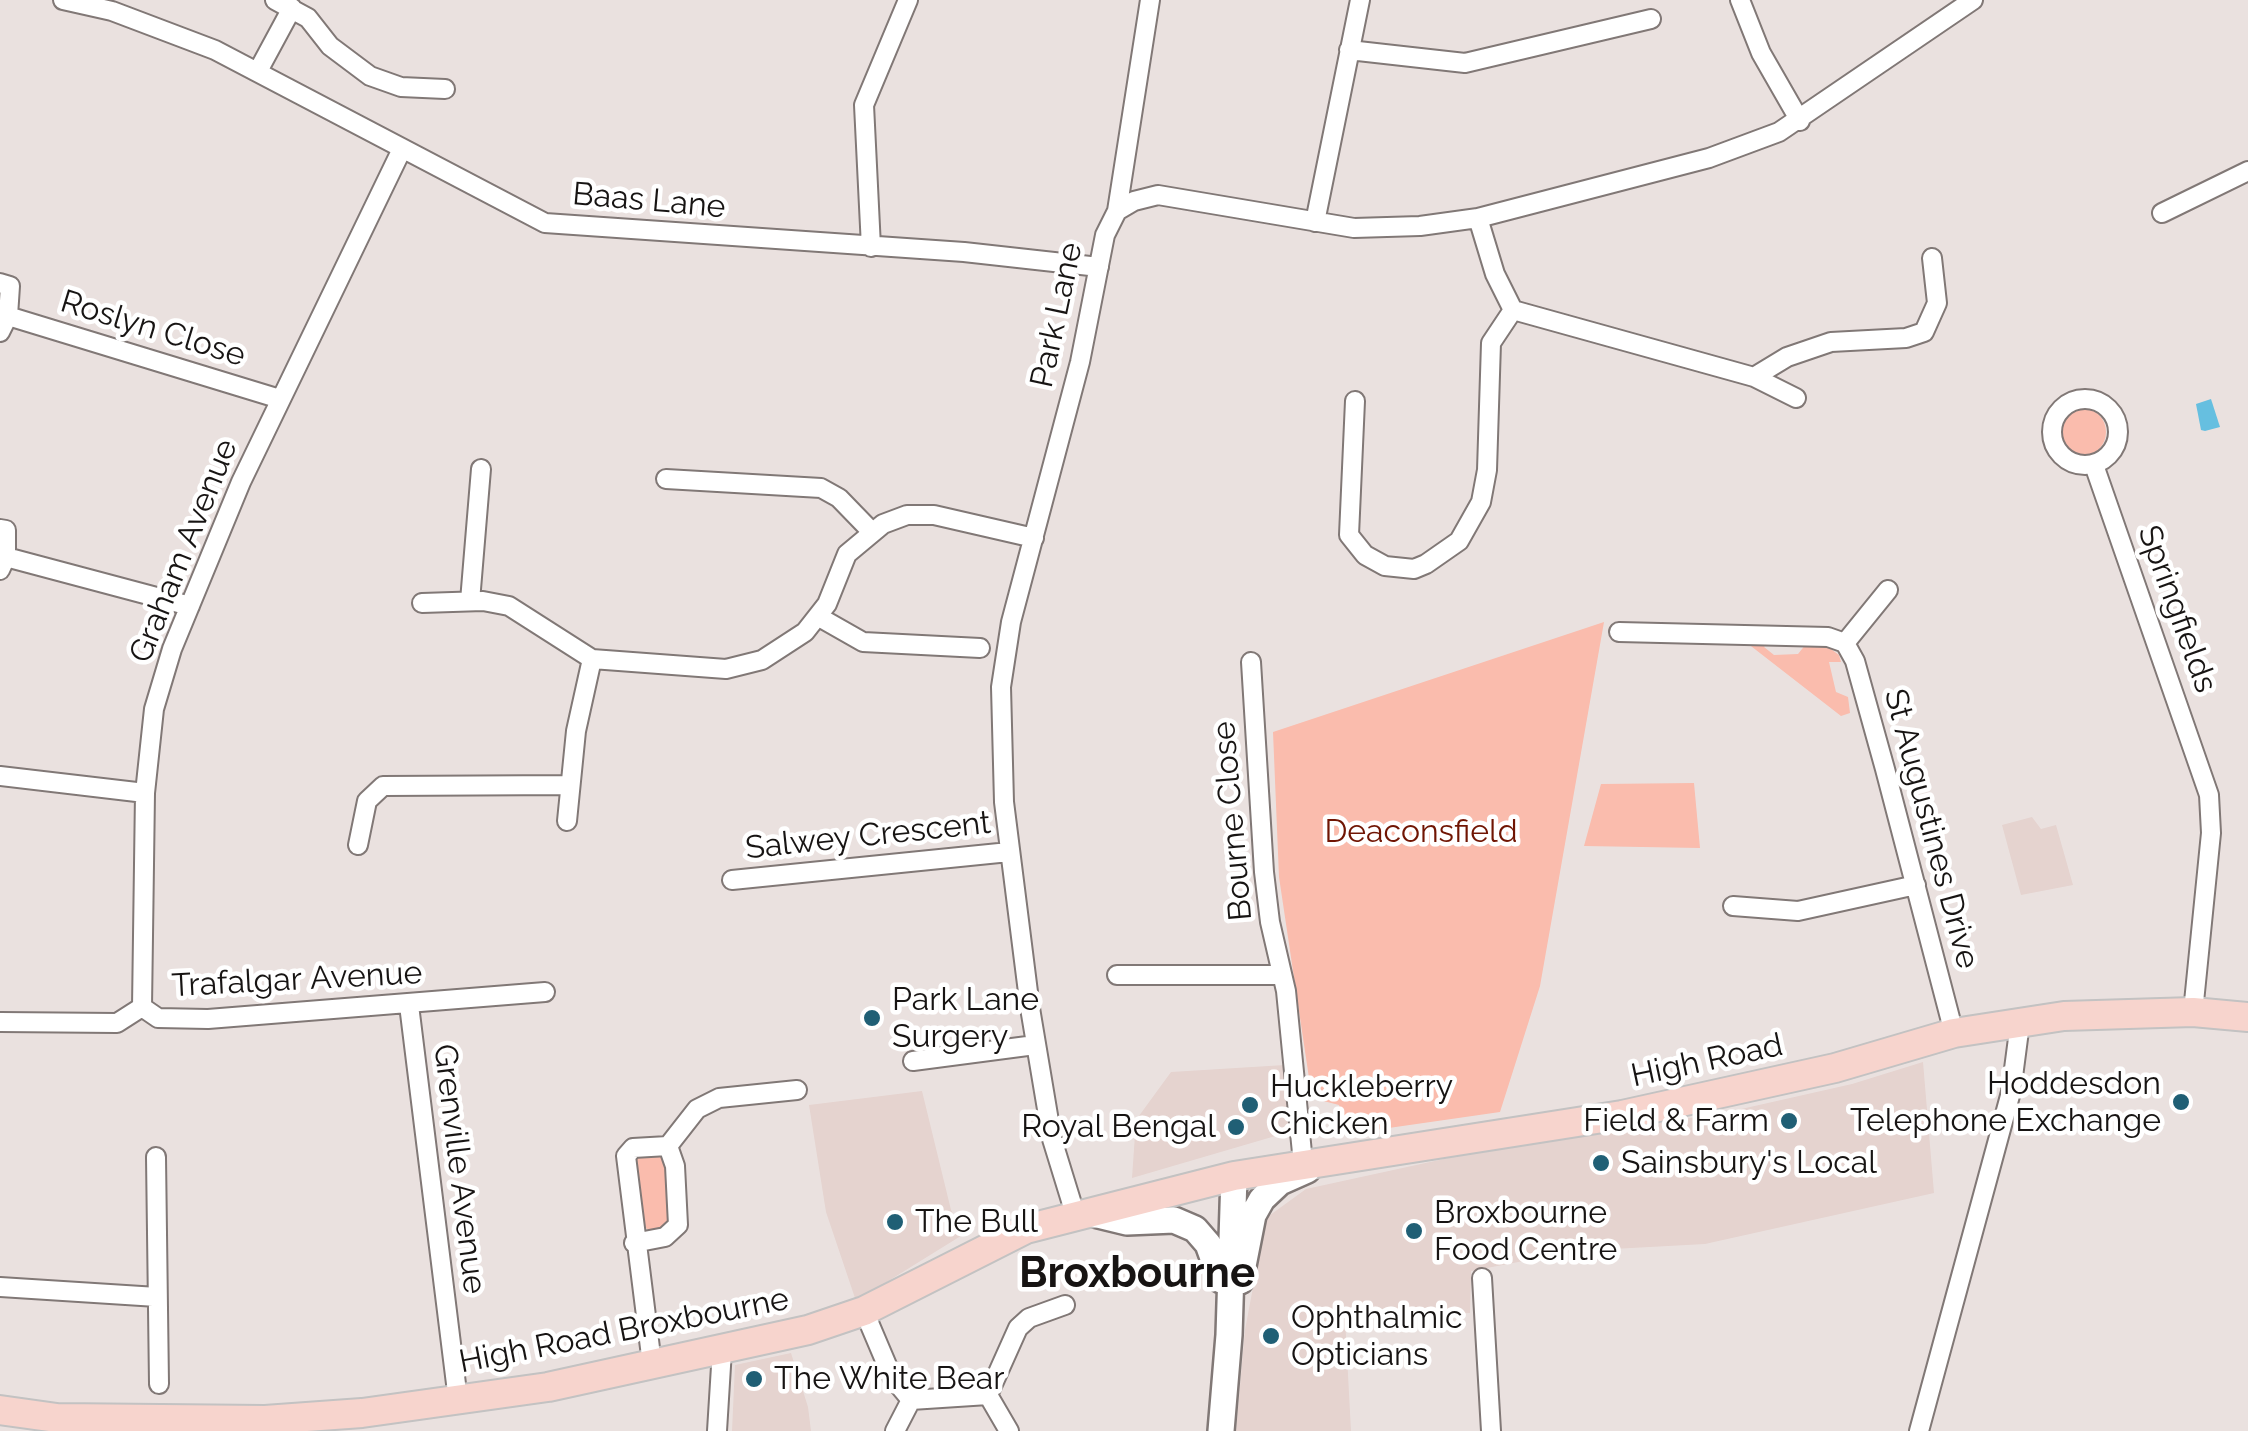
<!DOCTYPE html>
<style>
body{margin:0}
canvas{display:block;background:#eae1df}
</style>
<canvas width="2248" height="1431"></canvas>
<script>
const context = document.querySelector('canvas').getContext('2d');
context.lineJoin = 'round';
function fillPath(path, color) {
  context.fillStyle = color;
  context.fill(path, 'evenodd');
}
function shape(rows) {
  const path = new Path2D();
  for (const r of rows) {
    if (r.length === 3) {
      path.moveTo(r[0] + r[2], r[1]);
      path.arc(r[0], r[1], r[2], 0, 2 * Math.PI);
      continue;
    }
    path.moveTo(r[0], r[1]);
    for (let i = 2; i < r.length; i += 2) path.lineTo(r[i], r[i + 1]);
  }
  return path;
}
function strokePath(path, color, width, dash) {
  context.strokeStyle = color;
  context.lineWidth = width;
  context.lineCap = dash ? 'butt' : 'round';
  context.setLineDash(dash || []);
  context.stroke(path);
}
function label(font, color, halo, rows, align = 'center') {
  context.font = font + ' Raleway,sans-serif';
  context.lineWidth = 9;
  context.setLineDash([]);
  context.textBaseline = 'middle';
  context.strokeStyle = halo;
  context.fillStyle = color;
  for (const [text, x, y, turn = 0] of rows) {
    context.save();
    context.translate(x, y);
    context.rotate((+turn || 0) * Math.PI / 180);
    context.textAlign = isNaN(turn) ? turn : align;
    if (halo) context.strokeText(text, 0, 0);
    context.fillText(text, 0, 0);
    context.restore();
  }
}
const built = shape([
 [2032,817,2041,829,2056,825,2073,885,2021,895,2002,825],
 [1923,1062,1934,1193,1705,1244,1576,1251,1471,1271,1470,1313,1345,1318,1351,1431,1236,1431,1245,1330,1266,1218,1306,1189,1476,1152,1728,1112,1852,1084],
 [1285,1065,1289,1132,1132,1178,1136,1120,1171,1072],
 [922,1091,951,1210,964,1234,856,1301,826,1212,809,1105],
 [791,1353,808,1407,811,1431,732,1431,735,1365]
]);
const green = shape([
 [2082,432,24],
 [1604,622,1540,986,1500,1112,1347,1134,1339,1105,1312,1098,1279,877,1273,732],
 [1768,642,1764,647,1774,655,1798,654,1806,644,1824,644,1839,655,1841,662,1829,662,1836,692,1848,697,1850,713,1841,716,1747,643],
 [1694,783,1700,848,1584,846,1601,784],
 [641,1153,660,1154,666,1165,672,1214,669,1227,651,1232,641,1224,634,1163]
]);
const water = shape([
 [2211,399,2220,427,2205,431,2201,430,2196,404]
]);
const minor = shape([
 [63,0,112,11,215,50,545,223,964,252,1099,267],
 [275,0,308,18,330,46,370,76,401,87,445,89],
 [1740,0,1761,53,1800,121],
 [1349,50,1465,63,1651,19],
 [258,71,292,8],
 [1117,211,1150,0],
 [2162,213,2248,171],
 [1315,222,1360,0],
 [871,247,864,105,908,0],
 [0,283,10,286,8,316,0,332],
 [1513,310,1754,377,1796,398],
 [8,316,280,399],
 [1754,377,1787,357,1831,342,1906,338,1924,332,1937,303,1932,258],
 [2085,432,33],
 [1355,401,1349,535,1365,555,1385,566,1414,569,1426,564,1459,541,1481,502,1487,470,1491,343,1513,310,1495,274,1478,218],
 [2094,465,2209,795,2211,833,2193,1012],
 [666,479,821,488,839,498,871,531],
 [0,529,6,530,6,557,0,570],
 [6,557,190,606],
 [470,601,481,469],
 [422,603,483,601,509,606,592,659,726,669,762,660,805,632,827,604,847,554,883,524,907,515,934,515,1034,538],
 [819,617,863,642,980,648],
 [1619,632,1828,637,1845,643,1855,661,1885,769,1954,1033],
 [1845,643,1888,590],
 [1251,662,1264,872,1270,922,1286,991,1303,1163],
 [0,776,145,793],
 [567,821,576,731,592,659],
 [358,845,367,801,383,786,570,785],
 [732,880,1009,852],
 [1733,906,1798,911,1916,885],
 [1117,975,1282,975],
 [409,1005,458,1400],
 [142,1007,145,793,154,709,172,649,241,482,402,149],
 [0,1022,117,1023,142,1007,158,1018,208,1019,545,992],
 [913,1061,1035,1045],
 [156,1157,159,1384],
 [1076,1217,1052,1139,1030,1008,1004,802,1001,687,1011,622,1080,362,1105,235,1117,211,1134,201,1158,195,1354,228,1420,226,1478,218,1709,158,1779,132,1973,0],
 [634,1243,665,1237,678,1225,675,1166,668,1146],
 [1482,1278,1491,1431],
 [0,1287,157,1297],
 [864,1311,892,1377,911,1400,988,1395],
 [652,1364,626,1156,633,1148,668,1146,697,1109,719,1098,797,1090],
 [988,1395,1018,1328,1029,1318,1065,1305],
 [988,1395,1009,1431],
 [717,1431,722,1350],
 [895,1431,911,1400],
 [1919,1431,2011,1092,2020,1023]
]);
const secondary = shape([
 [1090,1213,1127,1222,1174,1220,1195,1229,1208,1244,1221,1280],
 [1240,1281,1253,1215,1262,1199,1280,1182,1307,1170],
 [1221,1431,1229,1335,1234,1176]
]);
const primary = shape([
 [0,1410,57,1418,265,1420,362,1413,548,1387,808,1330,864,1311,1026,1229,1234,1176,1622,1115,1835,1068,1954,1033,2064,1016,2193,1012,2248,1017]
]);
const markers = [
 [872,1018,10,"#205f75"],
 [2181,1102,10,"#205f75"],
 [1250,1105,10,"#205f75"],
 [1789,1121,10,"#205f75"],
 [1236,1127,10,"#205f75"],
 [1601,1163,10,"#205f75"],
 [895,1222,10,"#205f75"],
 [1414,1231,10,"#205f75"],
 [1271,1336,10,"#205f75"],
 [754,1379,10,"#205f75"]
];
const streetNames = [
 ["Baas Lane",649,201,5],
 ["Park Lane",1057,315,-78],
 ["Roslyn Close",153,329,17],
 ["Graham Avenue",184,551,-68],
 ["Springfields",2177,609,70],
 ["Bourne Close",1233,821,-95],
 ["St Augustines Drive",1931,829,75],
 ["Salwey Crescent",868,836,-6],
 ["Trafalgar Avenue",297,980,-3],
 ["High Road",1707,1061,-12],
 ["Grenville Avenue",459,1169,83],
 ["High Road Broxbourne",624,1331,-11]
];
const parkNames = [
 ["Deaconsfield",1421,832]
];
const poiNames = [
 ["Park Lane",892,1000],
 ["Surgery",892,1037],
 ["Hoddesdon",2161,1084,"right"],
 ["Telephone Exchange",2161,1121,"right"],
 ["Huckleberry",1270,1087],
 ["Chicken",1270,1124],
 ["Field & Farm",1769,1121,"right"],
 ["Royal Bengal",1216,1127,"right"],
 ["Sainsbury's Local",1621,1163],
 ["Broxbourne",1434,1213],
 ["Food Centre",1434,1250],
 ["The Bull",915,1222],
 ["Ophthalmic",1291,1318],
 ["Opticians",1291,1355],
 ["The White Bear",774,1379]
];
const districtNames = [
 ["Broxbourne",1137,1274]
];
fillPath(built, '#e5d3cf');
fillPath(green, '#fabcad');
fillPath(water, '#66bfe0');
strokePath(minor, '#817876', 22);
strokePath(secondary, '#817876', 30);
strokePath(primary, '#c3c2c2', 32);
strokePath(minor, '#fff', 18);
strokePath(secondary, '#fff', 25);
strokePath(primary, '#f7d4cd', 28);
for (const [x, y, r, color] of markers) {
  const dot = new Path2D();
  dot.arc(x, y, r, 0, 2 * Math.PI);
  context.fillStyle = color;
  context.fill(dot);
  strokePath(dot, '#fff', 4);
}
label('32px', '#171413', '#fff', streetNames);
label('32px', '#701503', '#fff', parkNames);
label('32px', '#171413', '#fff', poiNames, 'left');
label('bold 42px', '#171413', '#fff', districtNames);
</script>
